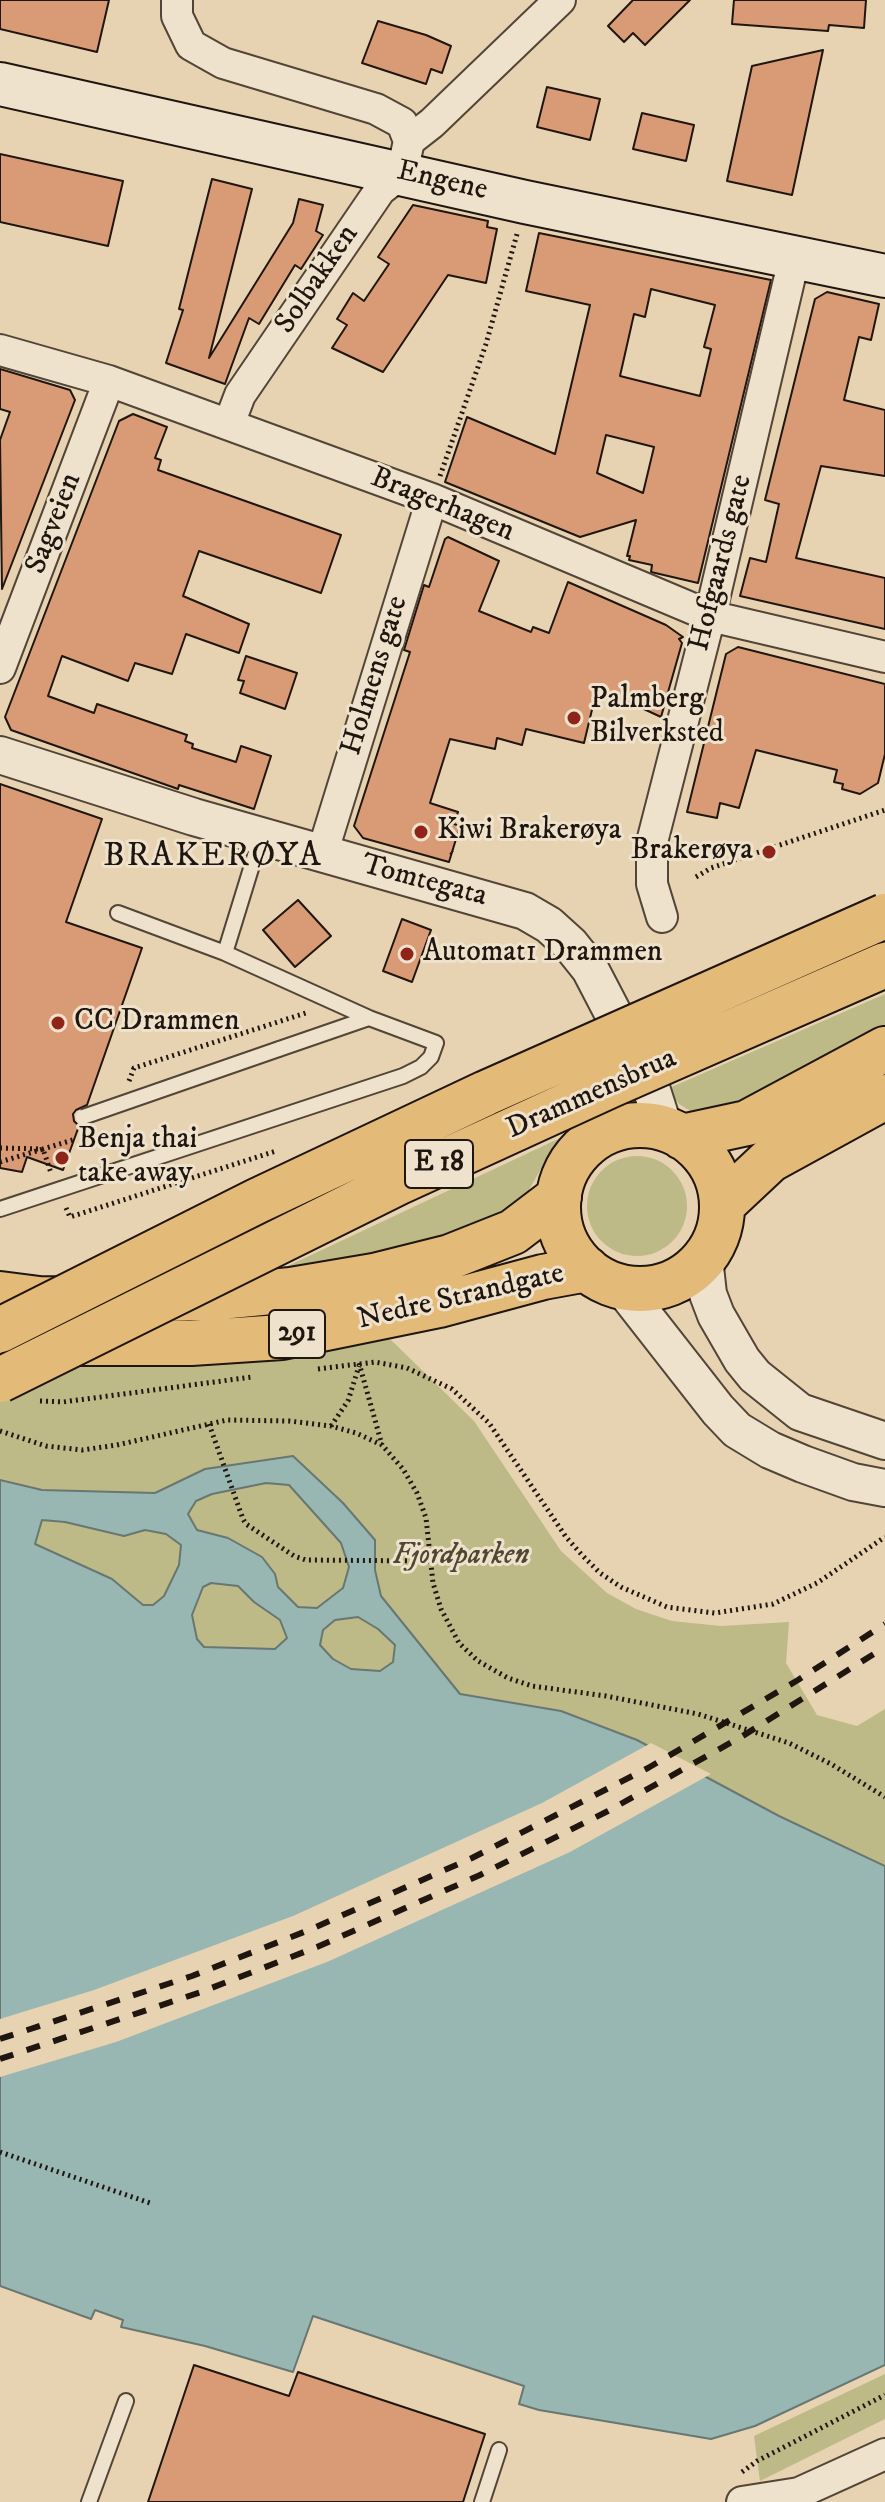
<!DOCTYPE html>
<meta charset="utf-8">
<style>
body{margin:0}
canvas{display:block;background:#e7d3b1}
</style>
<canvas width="885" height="2502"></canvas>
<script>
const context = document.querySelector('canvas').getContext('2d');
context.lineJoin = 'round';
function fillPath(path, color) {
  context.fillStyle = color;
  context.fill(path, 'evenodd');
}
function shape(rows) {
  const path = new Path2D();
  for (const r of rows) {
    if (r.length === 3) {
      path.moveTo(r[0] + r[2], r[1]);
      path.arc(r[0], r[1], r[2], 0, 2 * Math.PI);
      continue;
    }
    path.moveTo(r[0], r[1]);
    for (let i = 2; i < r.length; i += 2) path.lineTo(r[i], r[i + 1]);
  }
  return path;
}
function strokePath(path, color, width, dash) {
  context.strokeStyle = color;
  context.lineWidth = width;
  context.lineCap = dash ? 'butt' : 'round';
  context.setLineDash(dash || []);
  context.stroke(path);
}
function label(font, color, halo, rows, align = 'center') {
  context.font = font + ' "IM FELL DW Pica",serif';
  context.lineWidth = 6;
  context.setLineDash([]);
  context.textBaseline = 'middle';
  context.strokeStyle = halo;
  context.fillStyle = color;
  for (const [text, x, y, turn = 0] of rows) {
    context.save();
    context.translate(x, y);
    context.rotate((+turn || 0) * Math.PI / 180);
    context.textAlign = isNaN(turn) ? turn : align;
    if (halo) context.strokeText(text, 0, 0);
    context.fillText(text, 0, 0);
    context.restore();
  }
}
const green = shape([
 [885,994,885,1029,817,1069,709,1116,692,1112,679,1104,667,1089],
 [558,1139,526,1195,508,1214,430,1246,275,1272],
 [637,1206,50],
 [387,1336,474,1421,561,1551,607,1593,636,1609,672,1621,721,1626,789,1622,786,1663,817,1715,857,1726,885,1709,885,1866,779,1816,637,1740,561,1711,460,1695,381,1596,375,1570,375,1540,343,1503,293,1456,205,1469,156,1493,42,1490,0,1480,0,1352,102,1363,219,1361,362,1344],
 [266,1483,289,1485,341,1543,349,1567,343,1589,317,1608,298,1608,278,1587,275,1574,262,1557,228,1538,197,1530,188,1514,196,1501,212,1494],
 [42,1520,65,1522,124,1536,145,1530,166,1534,181,1545,179,1565,164,1596,153,1605,143,1605,112,1579,34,1544],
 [211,1583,238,1586,254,1602,280,1620,287,1638,275,1649,204,1647,197,1639,192,1615,203,1587],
 [358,1617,378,1629,395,1644,394,1662,380,1671,351,1669,333,1659,320,1645,323,1630,335,1620],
 [885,2374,885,2419,760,2481,754,2436]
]);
const water = shape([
 [293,1456,343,1503,375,1540,375,1570,381,1596,460,1694,561,1711,637,1740,779,1816,885,1866,885,2365,755,2426,711,2439,539,2410,519,2404,524,2386,313,2316,293,2372,205,2346,121,2327,123,2320,95,2310,91,2319,0,2286,0,1480,42,1490,155,1493,205,1469,293,1456],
 [266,1483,289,1485,341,1543,349,1567,343,1588,317,1608,298,1607,278,1587,275,1574,262,1557,228,1538,197,1530,188,1514,196,1501,212,1494,266,1483],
 [42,1520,65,1522,124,1536,145,1530,166,1534,181,1545,179,1565,164,1596,153,1605,143,1605,112,1579,35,1544,42,1520],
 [211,1583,238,1586,254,1602,280,1620,287,1638,275,1649,204,1647,197,1639,192,1615,203,1587,211,1583],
 [358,1617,378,1629,395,1645,393,1662,380,1671,351,1669,333,1659,320,1645,323,1630,335,1620,358,1617]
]);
const pier = shape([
 [651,1743,711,1774,570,1852,327,1962,116,2042,0,2077,0,2019,94,1990,293,1916,542,1803]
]);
const building = shape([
 [0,0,109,0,97,52,0,29,0,0],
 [633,0,690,0,645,45,633,33,624,42,608,26,633,0],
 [734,0,866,0,864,28,829,25,828,31,732,24,734,0],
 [378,21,426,35,451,46,442,73,431,69,426,84,362,63,378,21],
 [823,50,792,195,727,181,752,66,823,50],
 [547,87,600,99,590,140,537,127,547,87],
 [642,113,694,125,686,161,633,149,642,113],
 [0,154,123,181,108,246,0,222,0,154],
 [212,179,252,189,209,358,293,223,299,199,323,205,316,231,323,235,301,269,295,265,259,324,249,318,225,384,166,363,183,310,179,309,212,179],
 [413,205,488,221,487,227,497,229,486,283,448,275,383,372,332,348,347,325,337,319,353,293,364,301,389,264,378,257,413,205],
 [539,233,771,280,698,583,651,572,652,565,629,560,630,556,627,556,636,520,580,537,445,482,467,417,555,454,590,305,526,291,539,233],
 [651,289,715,305,704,347,711,349,700,396,620,376,634,314,645,317,651,289],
 [606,435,654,447,643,493,597,473,606,435],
 [827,292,879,304,871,340,859,337,844,400,885,410,885,476,821,466,796,558,885,578,885,629,740,596,750,558,766,562,779,504,765,500,815,299,827,292],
 [0,369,70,390,75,400,2,589,0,440,10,412,0,409,0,369],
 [133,414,167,427,155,458,161,460,158,470,341,535,321,593,199,551,183,596,249,624,239,653,186,634,172,674,135,663,128,681,62,656,48,696,94,713,97,704,187,735,185,741,193,744,192,748,236,762,241,746,271,756,254,809,179,785,178,789,11,730,5,717,119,421,133,414],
 [448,537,499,561,479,611,531,632,533,627,549,633,568,582,666,625,683,637,679,639,682,643,661,717,618,697,615,702,596,693,584,743,526,729,522,745,497,738,495,749,450,739,430,803,458,812,454,824,460,826,449,862,363,838,354,826,410,652,404,650,424,585,429,587,445,539,448,537],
 [738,647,885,684,885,754,878,783,860,794,842,789,843,784,834,782,837,770,756,750,739,808,720,803,717,818,687,812,726,654,738,647],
 [246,656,297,673,285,709,240,693,244,681,238,680,246,656],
 [0,784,102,819,66,922,142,948,87,1105,76,1110,73,1114,74,1121,79,1126,63,1170,27,1157,22,1172,0,1168,0,784],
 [298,900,331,936,295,967,263,930,298,900],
 [402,919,431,930,412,982,383,971,402,919],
 [194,2365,289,2396,298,2372,485,2434,463,2502,148,2502,194,2365]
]);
const path = shape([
 [440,476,486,344,517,234],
 [451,852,452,853],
 [696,877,711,868,885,810],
 [129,1081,134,1068,309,1012],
 [0,1148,43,1149,76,1139],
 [0,1162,43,1149,51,1173],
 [66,1208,70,1217,276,1151],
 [359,1363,382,1445],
 [318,1369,375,1362,407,1368,452,1389,489,1423,566,1537,582,1555,600,1573,621,1587,667,1607,715,1613,773,1604,817,1583,885,1537],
 [40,1401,63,1402,252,1377],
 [209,1424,243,1519,246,1524,294,1556,306,1560,429,1561],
 [331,1426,348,1401,359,1366],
 [0,1431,46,1446,82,1450,117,1445,227,1420,289,1421,331,1426,356,1433,382,1445,403,1469,417,1493,426,1518,433,1583,441,1609,459,1643,478,1661,508,1678,532,1686,606,1696,698,1714,789,1743,831,1764,885,1797],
 [0,2152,153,2204],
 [742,2472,757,2461,885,2395]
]);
const service = shape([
 [225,953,261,836],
 [279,1049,369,1018],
 [0,1209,403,1076,421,1067,431,1057,436,1043,369,1018,225,953,118,913],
 [89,2502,126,2401],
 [482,2502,499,2450]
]);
const minor = shape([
 [177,0,177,16,191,45,223,63,376,109,402,123,409,141,402,173,380,190,240,395,229,424],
 [409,141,432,123,560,0],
 [0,350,109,381,432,499,710,616,885,657],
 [0,668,109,381],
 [322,854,432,499],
 [662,917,652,884,652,842,710,616,795,255],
 [742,2502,799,2493,885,2454]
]);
const tertiary = shape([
 [0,755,194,817,525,911,549,925,570,944,590,969,616,1019,637,1044,664,1128],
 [604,1133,615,1065],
 [704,1258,708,1294,716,1315,742,1360,755,1376,800,1412,885,1441],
 [621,1286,718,1410,737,1430,770,1450,803,1464,853,1482,885,1488]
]);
const secondary = shape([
 [0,84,525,202,885,276]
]);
const trunk = shape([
 [640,1207,82],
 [682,1137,747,1123,885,1049],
 [722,1205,770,1160,885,1097],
 [0,1294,39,1299,119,1300,210,1298,291,1290,374,1276,450,1257,513,1232,559,1197],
 [62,1343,191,1343,282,1337,439,1305,543,1277,587,1269]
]);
const rail = shape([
 [0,2039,192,1976,309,1930,472,1858,648,1768,798,1680,885,1624],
 [0,2059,201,1992,317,1947,480,1875,608,1811,741,1737,885,1647]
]);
const serviceBridge = shape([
 [83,1117,279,1049]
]);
const motorwayBridge = shape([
 [0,1330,257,1201,486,1093,885,916],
 [0,1380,397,1183,611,1085,885,965]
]);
const markers = [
 [574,718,8,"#8f2418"],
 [421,832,8,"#8f2418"],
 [769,852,8,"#8f2418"],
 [407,954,8,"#8f2418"],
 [58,1023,8,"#8f2418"],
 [62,1158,8,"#8f2418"]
];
const shields = [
 [439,1164,68],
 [297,1334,56]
];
const shieldNames = [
 ["E 18",439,1164],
 ["291",297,1334]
];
const streetNames = [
 ["Engene",442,182,13],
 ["Solbakken",318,280,-56],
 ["Bragerhagen",442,506,22],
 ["Sagveien",55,524,-69],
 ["Hofgaards gate",722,563,-76],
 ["Holmens gate",376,676,-73],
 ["Tomtegata",424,882,15],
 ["Drammensbrua",592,1095,-24],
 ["Nedre Strandgate",461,1298,-13]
];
const poiNames = [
 ["Palmberg",590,701],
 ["Bilverksted",590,735],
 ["Kiwi Brakerøya",437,832],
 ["Brakerøya",753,852,"right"],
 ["Automat1 Drammen",423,954],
 ["CC Drammen",74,1023],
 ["Benja thai",78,1141],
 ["take away",78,1175]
];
const parkNames = [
 ["Fjordparken",461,1557]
];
const quarterNames = [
 ["BRAKERØYA",213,858]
];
fillPath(green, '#bdba87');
fillPath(water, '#98b7b2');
strokePath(water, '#687771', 2);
fillPath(pier, '#e7d3b1');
fillPath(building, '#d99a76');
strokePath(building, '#201610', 2);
strokePath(service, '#524538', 18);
strokePath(minor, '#524538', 34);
strokePath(tertiary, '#524538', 40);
strokePath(secondary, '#201610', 46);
strokePath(trunk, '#201610', 48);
strokePath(path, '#201610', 5, [2, 4]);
strokePath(service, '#efe2cc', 14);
strokePath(minor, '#efe2cc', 30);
strokePath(tertiary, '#efe2cc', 36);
strokePath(secondary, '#efe2cc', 42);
strokePath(trunk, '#e4ba78', 44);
strokePath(rail, '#201610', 6, [14, 14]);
strokePath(serviceBridge, '#524538', 18, []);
strokePath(motorwayBridge, '#201610', 48, []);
strokePath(serviceBridge, '#efe2cc', 14);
strokePath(motorwayBridge, '#e4ba78', 44);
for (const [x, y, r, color] of markers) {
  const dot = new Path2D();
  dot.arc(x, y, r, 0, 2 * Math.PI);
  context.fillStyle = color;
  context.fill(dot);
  strokePath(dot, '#efe2cc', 3);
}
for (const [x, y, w] of shields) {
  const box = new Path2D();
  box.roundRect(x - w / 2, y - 24, w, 48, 6);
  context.fillStyle = '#efe2cc';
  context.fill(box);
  strokePath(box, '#201610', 2);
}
label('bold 28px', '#201610', null, shieldNames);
label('30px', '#201610', '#efe2cc', streetNames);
label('30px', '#201610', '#efe2cc', poiNames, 'left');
label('italic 30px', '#4f4734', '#efe2cc', parkNames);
context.letterSpacing = '2px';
label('34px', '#201610', '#efe2cc', quarterNames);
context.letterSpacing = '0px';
</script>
